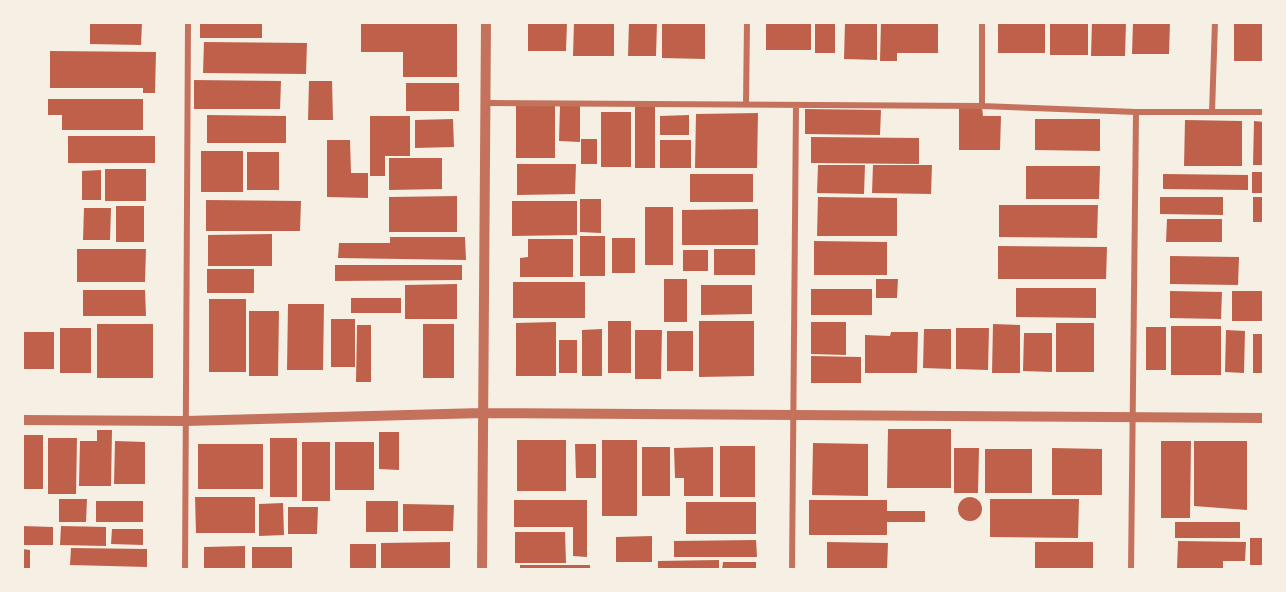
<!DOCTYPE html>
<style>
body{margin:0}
#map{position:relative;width:1286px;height:592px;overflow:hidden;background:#f6efe4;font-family:"Exo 2",sans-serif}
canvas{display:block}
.frame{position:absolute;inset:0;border:24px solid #f6efe4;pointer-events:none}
</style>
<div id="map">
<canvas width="1286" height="592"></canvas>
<div class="frame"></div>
</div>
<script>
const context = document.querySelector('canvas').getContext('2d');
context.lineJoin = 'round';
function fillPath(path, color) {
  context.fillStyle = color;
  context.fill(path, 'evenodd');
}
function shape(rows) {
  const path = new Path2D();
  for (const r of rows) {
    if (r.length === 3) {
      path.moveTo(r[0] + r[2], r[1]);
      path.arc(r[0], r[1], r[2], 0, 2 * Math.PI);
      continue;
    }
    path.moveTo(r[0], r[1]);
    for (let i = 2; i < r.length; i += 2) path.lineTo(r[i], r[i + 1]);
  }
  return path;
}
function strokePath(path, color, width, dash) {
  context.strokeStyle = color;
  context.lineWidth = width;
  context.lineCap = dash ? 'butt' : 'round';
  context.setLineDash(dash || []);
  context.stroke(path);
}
const building = shape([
 [90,22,142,22,141,45,90,44],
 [200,22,262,22,262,38,200,38],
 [361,22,457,22,457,77,403,77,403,52,361,52],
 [528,22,567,22,566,51,528,51],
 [574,22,614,22,614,56,573,56],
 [629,22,657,22,656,56,628,56],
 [662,22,705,22,705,59,662,58],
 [766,22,811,22,811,50,766,50],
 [815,22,835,22,835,53,815,53],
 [845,22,877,22,877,60,844,59],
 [881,22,938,22,938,53,897,53,897,61,880,61],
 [998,22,1045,22,1045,53,998,53],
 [1050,22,1088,22,1088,55,1050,55],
 [1092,22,1126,22,1125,56,1091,56],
 [1133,22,1170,22,1169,54,1132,54],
 [1234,22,1264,22,1264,61,1234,61],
 [204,42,307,43,306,74,203,73],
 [50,51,156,52,155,93,143,93,143,88,50,88],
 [194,80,281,81,280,109,194,109],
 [309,81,332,81,333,120,308,120],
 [406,83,459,83,459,111,406,111],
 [48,99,143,99,143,130,62,130,62,115,48,115],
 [516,104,555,104,555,158,516,158],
 [560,105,580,105,580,142,559,141],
 [655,105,655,168,635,168,635,106],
 [959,107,982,107,983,116,1001,116,1000,150,959,150],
 [805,109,881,110,880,135,805,134],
 [601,112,631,112,631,167,601,167],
 [758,113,757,168,695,168,696,114],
 [207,115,286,116,286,143,207,143],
 [689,115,689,135,660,135,660,116],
 [370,116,410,116,410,156,385,156,385,176,370,176],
 [453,119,454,147,415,148,415,120],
 [1035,119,1100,119,1100,151,1035,150],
 [1185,120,1242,121,1242,166,1184,166],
 [1254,121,1264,122,1264,165,1253,165],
 [68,136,155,136,155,163,68,163],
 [811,137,919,138,919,164,811,163],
 [581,139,597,139,597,164,581,164],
 [327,140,350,140,351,173,368,173,368,198,327,197],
 [660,140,691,140,691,168,660,168],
 [201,151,243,151,243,192,201,192],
 [247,152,279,152,279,190,247,190],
 [389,158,442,158,442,189,389,190],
 [517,164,576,164,575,194,517,195],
 [818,165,865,165,864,194,817,193],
 [873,165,932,165,931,194,872,193],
 [1026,166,1100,166,1099,199,1026,199],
 [105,169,146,169,146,201,105,201],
 [101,170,101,200,82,200,82,171],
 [1252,172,1264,172,1264,193,1252,193],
 [690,174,753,174,753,202,690,202],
 [1163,174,1248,175,1248,190,1163,189],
 [457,196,457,232,389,232,389,197],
 [818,197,897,198,897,236,817,236],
 [1160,197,1223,197,1223,215,1160,214],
 [1253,197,1264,197,1264,222,1253,222],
 [580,199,601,199,601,233,580,232],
 [206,200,301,201,300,231,206,231],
 [512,201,577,201,577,235,512,236],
 [999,205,1098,205,1097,238,999,237],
 [116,206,144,206,144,242,116,242],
 [645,207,673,207,673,265,645,265],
 [84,208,111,208,110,240,83,240],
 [758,209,758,245,682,245,682,210],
 [1167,219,1222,219,1222,242,1166,242],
 [272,234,272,266,208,266,208,235],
 [580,236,605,236,605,276,580,276],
 [390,237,465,237,466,260,338,258,339,243,390,243],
 [612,238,635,238,635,273,612,273],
 [528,239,573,239,573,277,520,277,520,258,528,257],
 [814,241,887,242,887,275,814,275],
 [998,246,1107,247,1106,279,998,279],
 [77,249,146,249,145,282,77,282],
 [714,249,755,249,755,275,714,275],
 [683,250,708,250,708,271,683,271],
 [1170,256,1239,257,1238,285,1170,284],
 [335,265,462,265,462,280,335,281],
 [207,269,254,269,254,293,207,293],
 [664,279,687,279,687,322,664,322],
 [876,279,898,279,897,298,876,298],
 [513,282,585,282,585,318,513,318],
 [457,284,457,319,405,319,405,285],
 [701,285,752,285,752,314,701,315],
 [1016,288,1096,288,1096,318,1016,317],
 [811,289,872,289,872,315,811,315],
 [83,290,145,290,146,316,83,316],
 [1170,291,1222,292,1221,319,1170,318],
 [1232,291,1264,291,1264,321,1232,321],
 [351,298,401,298,401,313,351,313],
 [209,299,246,299,246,372,209,372],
 [288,304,324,304,323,370,287,370],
 [249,311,279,311,278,376,249,376],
 [331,319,355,319,355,367,331,367],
 [608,321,631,321,631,373,608,373],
 [699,321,754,321,754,376,699,377],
 [556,322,556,376,516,376,516,323],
 [811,322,846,322,846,355,811,354],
 [1056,323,1094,323,1094,372,1056,372],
 [97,324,153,324,153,378,97,378],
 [423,324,454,324,454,378,423,378],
 [993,324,1020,325,1020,373,992,373],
 [357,325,371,325,371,382,356,382],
 [1171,326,1221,326,1221,375,1171,375],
 [1146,327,1166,327,1166,370,1146,370],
 [60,328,91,328,91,373,60,373],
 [956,328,989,328,988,370,956,369],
 [602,329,602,376,582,376,582,330],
 [924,329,951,329,951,369,923,368],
 [635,330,662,330,661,379,635,379],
 [1226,330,1245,331,1244,373,1225,372],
 [667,331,693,331,693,371,667,371],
 [22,332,54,332,54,369,22,369],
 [891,332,918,332,917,373,865,373,865,335,890,336],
 [1024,333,1052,333,1052,372,1023,371],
 [1253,334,1264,334,1264,373,1253,373],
 [559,340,577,340,577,373,559,373],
 [811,356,861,357,861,383,811,383],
 [888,429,951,429,951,488,887,488],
 [97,430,112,430,111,486,79,486,80,441,97,441],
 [379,432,399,432,399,470,379,469],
 [22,435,43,435,43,489,22,489],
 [48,438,77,438,76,494,48,494],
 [270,438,297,438,297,497,270,497],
 [517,440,566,440,566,491,517,491],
 [602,440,637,440,637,516,602,516],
 [115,441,145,442,145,484,114,484],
 [1161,441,1191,441,1190,518,1161,518],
 [1194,441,1247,441,1247,510,1194,506],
 [302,442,330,442,330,501,302,501],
 [335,442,374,442,374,490,335,490],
 [813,443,868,444,868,496,812,495],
 [198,444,263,444,263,489,198,489],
 [575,444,596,444,596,478,576,478],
 [720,446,755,446,755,497,720,497],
 [642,447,670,447,670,496,642,496],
 [713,447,713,496,684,496,684,478,675,478,674,448],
 [954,448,979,448,978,493,954,493],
 [1052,448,1102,449,1102,495,1052,495],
 [985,449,1032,449,1032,493,985,493],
 [195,497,255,497,255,533,196,533],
 [970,509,12],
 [59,499,87,499,86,522,59,522],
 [990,499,1079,499,1078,538,990,537],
 [514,500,587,500,587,557,573,556,573,527,514,527],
 [809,500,887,500,887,511,925,511,925,522,887,522,887,535,809,535],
 [96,501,143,501,143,522,96,522],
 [366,501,398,501,398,532,366,532],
 [686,502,756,502,756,534,686,534],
 [283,503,284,535,259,536,259,504],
 [403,504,454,505,453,531,403,531],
 [288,507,318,507,317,534,288,534],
 [1175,522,1240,522,1240,538,1175,538],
 [22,526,53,527,53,545,22,545],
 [61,526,106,527,106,546,60,545],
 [112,529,143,529,143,545,111,544],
 [515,532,565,532,566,563,515,563],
 [652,536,652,562,616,562,616,537],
 [1250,538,1264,538,1264,565,1250,565],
 [756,540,757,557,674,557,674,541],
 [1178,541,1246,542,1245,561,1223,561,1223,570,1177,570],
 [450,542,450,570,381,570,381,543],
 [827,542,888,543,887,570,827,570],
 [1035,542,1093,542,1093,570,1035,570],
 [350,544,376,544,376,570,350,570],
 [245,546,245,570,204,570,204,547],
 [252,547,292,547,292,569,252,570],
 [71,548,147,549,147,567,70,565],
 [22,549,30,550,30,570,22,569],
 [719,560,719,570,658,570,658,561],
 [723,562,756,562,756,570,722,570],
 [520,565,590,565,590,570,520,570]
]);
const minor = shape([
 [485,103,982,106,1136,112,1264,112],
 [746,104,747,22],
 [982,106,982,22],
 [1212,112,1215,22],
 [185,570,188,22],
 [792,570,796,105],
 [1131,570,1136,112]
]);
const tertiary = shape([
 [22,420,186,421,482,413,1264,418],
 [482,570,486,22]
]);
fillPath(building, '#bf614a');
strokePath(minor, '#c5725c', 6);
strokePath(tertiary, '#c5725c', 10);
</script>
